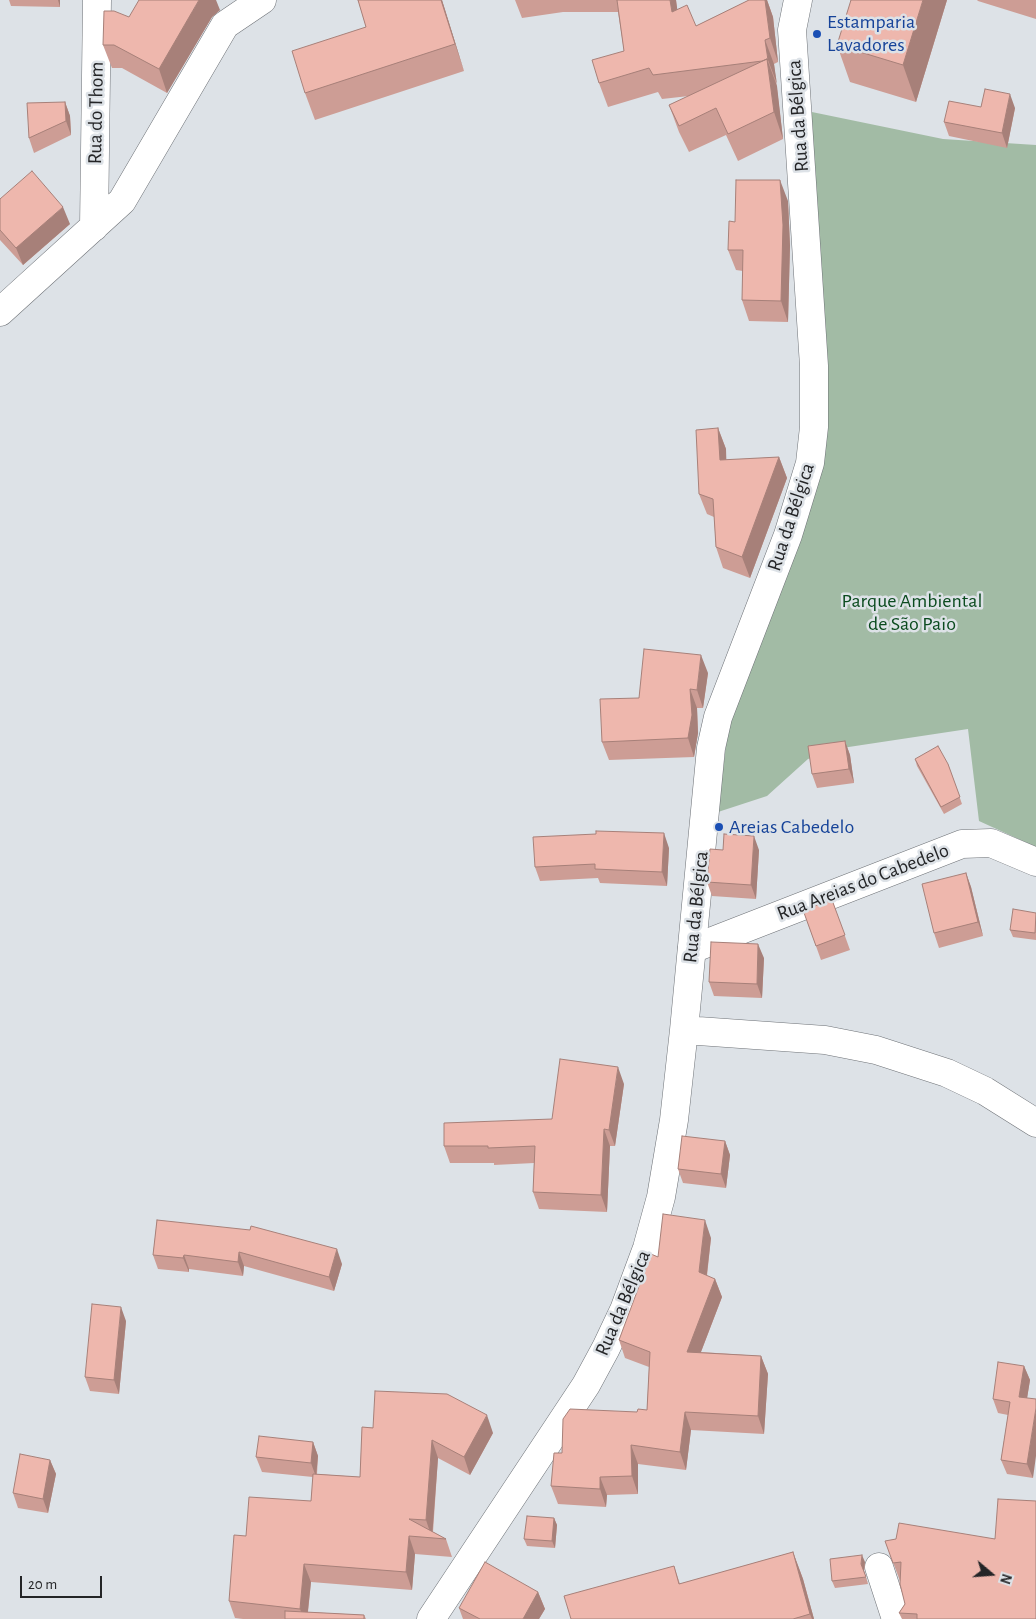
<!DOCTYPE html>
<meta charset="utf-8">
<style>
body{margin:0}
#map{position:relative;width:1036px;height:1619px;overflow:hidden;background:#dde2e7;font-family:"Alegreya Sans",sans-serif}
canvas{display:block}
.north{position:absolute;left:966px;top:1549px;width:50px;height:50px;-webkit-text-stroke:4px #dde2e7;paint-order:stroke;rotate:108deg;font-size:14px;font-weight:700;line-height:20px;text-align:center;color:#242527}
.north::after{content:'';display:block;margin:auto;width:18px;height:22px;background:#242527;clip-path:polygon(50% 0,100% 100%,50% 72%,0 100%)}
.scale{position:absolute;left:20px;top:1576px;width:82px;height:22px;box-sizing:border-box;border:2px solid #242527;border-top:0;padding-left:6px;font-size:15px;line-height:18px;white-space:nowrap;color:#242527;-webkit-text-stroke:4px #dde2e7;paint-order:stroke}
</style>
<div id="map">
<canvas width="1036" height="1619"></canvas>
<div class="north">N</div>
<div class="scale">20 m</div>
</div>
<script>
const context = document.querySelector('canvas').getContext('2d');
context.lineJoin = 'round';
function fillPath(path, color) {
  context.fillStyle = color;
  context.fill(path, 'evenodd');
}
function shape(rows) {
  const path = new Path2D();
  for (const r of rows) {
    path.moveTo(r[0], r[1]);
    for (let i = 2; i < r.length; i += 2) path.lineTo(r[i], r[i + 1]);
  }
  return path;
}
function strokePath(path, color, width, dash) {
  context.strokeStyle = color;
  context.lineWidth = width;
  context.lineCap = dash ? 'butt' : 'round';
  context.setLineDash(dash || []);
  context.stroke(path);
}
function label(font, color, halo, rows, align = 'center') {
  context.font = font + ' "Alegreya Sans",sans-serif';
  context.lineWidth = 5;
  context.setLineDash([]);
  context.textBaseline = 'middle';
  context.strokeStyle = halo;
  context.fillStyle = color;
  for (const [text, x, y, turn = 0] of rows) {
    context.save();
    context.translate(x, y);
    context.rotate((+turn || 0) * Math.PI / 180);
    context.textAlign = isNaN(turn) ? turn : align;
    if (halo) context.strokeText(text, 0, 0);
    context.fillText(text, 0, 0);
    context.restore();
  }
}
const green = shape([
 [807,111,943,139,1036,145,1036,847,979,821,968,729,842,748,808,759,767,796,718,812,732,694,798,526]
]);
const minor = shape([
 [94,227,97,0],
 [0,312,122,201,225,25,262,0],
 [692,949,962,844,991,843,1036,862],
 [879,1567,896,1619]
]);
const secondary = shape([
 [684,1030,825,1040,876,1050,947,1073,985,1091,1036,1123],
 [431,1619,586,1385,606,1348,624,1310,647,1248,661,1197,674,1120,684,1030,711,748,718,717,788,535,810,463,814,427,814,366,792,30,798,0]
]);
const wall = shape([
 [9,0,60,0,60,7,11,6],
 [358,0,442,0,464,71,315,120,305,93,366,27],
 [515,0,676,0,677,10,696,26,749,0,767,0,773,17,778,62,774,64,783,139,738,161,726,135,689,152,679,132,669,105,689,96,662,99,658,92,608,107,599,83,624,51,618,12,563,12,522,18],
 [947,0,916,102,850,82,837,45],
 [977,0,1036,0,1036,19,978,1],
 [220,10,212,17,167,93,122,68,112,68,103,45,129,17],
 [65,102,70,116,71,135,34,153,29,138],
 [981,107,1015,108,1007,148,949,136,944,122],
 [0,199,70,224,23,265,0,240],
 [788,201,790,246,788,322,749,321,742,300,743,271,736,270,728,250,735,222],
 [718,428,726,449,726,460,779,457,787,478,750,578,723,568,716,547,714,517,707,514,699,494],
 [708,673,703,708,697,708,698,733,694,757,609,760,602,742],
 [845,741,850,755,854,783,817,788,812,774],
 [915,759,948,764,962,804,944,814,917,766],
 [669,848,667,886,600,883,598,878,540,881,535,867],
 [723,850,759,850,756,899,712,896,707,882],
 [966,873,971,887,983,936,939,948,934,933],
 [832,900,850,950,821,960,803,910],
 [1036,913,1036,940,1013,937,1010,930],
 [764,958,762,998,714,996,709,982],
 [624,1084,615,1146,610,1146,607,1212,539,1209,533,1192,534,1163,494,1165,494,1163,450,1163,444,1146,552,1119],
 [725,1141,730,1155,726,1188,683,1183,678,1169],
 [157,1220,342,1264,334,1291,244,1266,243,1276,189,1269,189,1272,158,1269,153,1255],
 [711,1238,707,1276,715,1279,722,1297,701,1352,761,1356,768,1374,764,1434,691,1430,686,1470,638,1464,638,1494,607,1495,606,1507,558,1504,551,1486,562,1453,637,1412,647,1410,649,1367,625,1358,619,1340,658,1257],
 [126,1321,119,1394,90,1391,85,1377],
 [1024,1366,1030,1380,1027,1398,1033,1478,1007,1474,1001,1460,1008,1415,998,1413,993,1399],
 [362,1427,493,1433,470,1475,438,1458,433,1532,446,1539,452,1557,415,1554,412,1590,311,1582,308,1612,364,1615,366,1619,243,1619,235,1618,229,1601,246,1536,311,1501,313,1477,262,1472,256,1457,313,1442,318,1456,317,1474,360,1477],
 [50,1460,56,1474,48,1513,18,1508,13,1493],
 [554,1518,557,1525,555,1548,527,1546,524,1539],
 [885,1541,1036,1619,902,1619,899,1613,905,1604,901,1581,900,1581],
 [793,1552,803,1579,814,1619,571,1619,674,1566,680,1584],
 [865,1562,864,1571,868,1584,835,1588,832,1581],
 [538,1592,545,1609,539,1619,463,1619,459,1608]
]);
const shadedWall = shape([
 [58,0,60,0,60,7],
 [199,0,216,0,220,10,212,17,167,93,159,69],
 [441,0,442,0,464,71,455,44],
 [670,0,676,0,681,36,672,12],
 [765,0,767,0,773,17,778,62,770,38],
 [923,0,947,0,916,102,903,65],
 [765,40,774,64,777,84,768,60],
 [767,59,777,86,783,139,774,112],
 [1010,94,1015,108,1007,148,1002,133],
 [65,102,70,116,71,135,66,121],
 [780,180,788,201,790,246,788,322,781,301],
 [63,207,70,224,23,265,16,248],
 [718,428,726,449,727,481,720,460],
 [779,457,787,478,750,578,742,557],
 [701,655,708,673,703,708,697,690],
 [690,689,697,708,698,733,694,757,688,738],
 [845,741,850,755,854,783,849,769],
 [664,833,669,848,667,886,662,872],
 [754,836,759,850,756,899,751,885],
 [966,873,971,887,983,936,978,922],
 [758,944,764,958,762,998,757,984],
 [618,1067,624,1084,615,1146,609,1130],
 [604,1129,610,1146,607,1212,601,1195],
 [725,1141,730,1155,726,1188,721,1174],
 [705,1220,711,1238,705,1290,699,1272],
 [337,1249,342,1264,334,1291,329,1277],
 [239,1252,244,1266,243,1276,238,1262],
 [184,1255,189,1269,189,1272,183,1258],
 [715,1279,722,1297,694,1370,687,1352],
 [121,1307,126,1321,119,1394,114,1380],
 [761,1356,768,1374,764,1434,758,1416],
 [1024,1366,1030,1380,1025,1411,1019,1397],
 [1036,1408,1036,1456,1033,1478,1027,1464],
 [685,1412,691,1430,686,1470,680,1452],
 [487,1415,493,1433,470,1475,464,1457],
 [432,1440,438,1458,432,1538,426,1520],
 [313,1442,318,1456,316,1477,311,1463],
 [631,1445,638,1464,638,1494,632,1476],
 [50,1460,56,1474,48,1513,43,1499],
 [600,1477,607,1495,606,1507,600,1489],
 [554,1518,557,1525,555,1548,552,1541],
 [409,1536,415,1554,412,1590,406,1572],
 [793,1552,803,1579,814,1619,812,1619,810,1614],
 [862,1555,865,1562,864,1571,868,1584,861,1564],
 [304,1564,311,1582,307,1619,304,1619,300,1609],
 [538,1592,545,1609,539,1619,523,1619]
]);
const building = shape([
 [139,0,199,0,159,69,114,45,103,45,104,11,114,11,129,17,139,0],
 [358,0,441,0,455,44,305,93,292,51,366,27,358,0],
 [617,0,670,0,672,12,687,5,696,26,749,0,765,0,770,38,765,40,768,60,767,60,767,59,762,61,653,75,649,68,599,83,592,60,624,51,617,0],
 [851,0,923,0,903,65,837,45,851,0],
 [767,59,774,112,728,134,716,108,679,126,669,105,767,59],
 [985,89,1010,94,1002,133,944,122,949,101,981,107,985,89],
 [65,102,66,121,29,138,27,103,65,102],
 [32,171,63,207,16,248,0,230,0,199,32,171],
 [736,180,780,180,783,225,781,301,742,300,743,250,728,250,729,221,735,222,736,180],
 [718,428,720,460,779,457,742,557,716,547,713,499,699,494,696,430,718,428],
 [644,649,701,655,697,690,690,689,692,715,688,738,602,742,600,699,639,698,644,649],
 [845,741,849,769,812,774,808,746,845,741],
 [938,746,948,764,960,797,941,807,915,759,938,746],
 [596,831,664,833,662,872,595,869,595,864,535,867,533,837,596,834,596,831],
 [724,834,754,836,751,885,707,882,710,849,723,850,724,834],
 [966,873,978,922,934,933,922,884,966,873],
 [832,900,845,935,816,946,803,910,832,900],
 [1013,909,1036,913,1035,933,1010,930,1013,909],
 [711,942,758,944,757,984,709,982,711,942],
 [560,1059,618,1067,609,1130,604,1129,601,1195,533,1192,535,1146,488,1148,488,1146,444,1146,444,1123,552,1119,560,1059],
 [682,1136,725,1141,721,1174,678,1169,682,1136],
 [663,1214,705,1220,699,1272,715,1279,687,1352,761,1356,758,1416,685,1412,680,1452,631,1445,632,1476,600,1477,600,1489,551,1486,554,1453,562,1453,563,1419,570,1409,637,1412,638,1409,647,1410,650,1352,619,1340,651,1254,658,1257,663,1214],
 [157,1220,250,1230,251,1226,337,1249,329,1277,239,1252,238,1262,184,1255,183,1258,153,1255,157,1220],
 [92,1304,121,1307,114,1380,85,1377,92,1304],
 [998,1362,1024,1366,1019,1397,1036,1399,1036,1408,1027,1464,1001,1460,1010,1402,993,1399,998,1362],
 [375,1391,447,1394,487,1415,464,1457,432,1440,426,1520,409,1519,446,1539,409,1536,406,1572,304,1564,300,1609,229,1601,234,1535,246,1536,249,1497,311,1501,313,1474,360,1477,362,1427,373,1428,375,1391],
 [259,1436,313,1442,311,1463,256,1457,259,1436],
 [20,1454,50,1460,43,1499,13,1493,20,1454],
 [998,1499,1036,1501,1036,1619,917,1619,917,1614,899,1613,905,1604,900,1584,901,1562,893,1563,885,1541,896,1539,899,1523,995,1539,998,1499],
 [527,1516,554,1518,552,1541,524,1539,527,1516],
 [793,1552,810,1614,793,1619,571,1619,564,1596,674,1566,679,1584,793,1552],
 [862,1555,861,1564,866,1577,832,1581,830,1559,862,1555],
 [485,1562,538,1592,523,1619,480,1619,459,1608,485,1562],
 [285,1611,364,1615,364,1619,285,1619,285,1611]
]);
const markers = [
 [817,34,5,"#1a4fb4"],
 [719,827,5,"#1a4fb4"]
];
const transitNames = [
 ["Estamparia",827,22],
 ["Lavadores",827,45],
 ["Areias Cabedelo",729,827]
];
const streetNames = [
 ["Rua do Thom",96,113,-89],
 ["Rua da Bélgica",798,116,-94],
 ["Rua da Bélgica",791,517,-72],
 ["Rua Areias do Cabedelo",863,882,-21],
 ["Rua da Bélgica",696,907,-84],
 ["Rua da Bélgica",623,1303,-67]
];
const parkNames = [
 ["Parque Ambiental",912,601],
 ["de São Paio",912,624]
];
fillPath(green, '#a2bba5');
strokePath(minor, '#6e7277', 29);
strokePath(secondary, '#6e7277', 29);
strokePath(minor, '#fff', 28);
strokePath(secondary, '#fff', 28);
fillPath(wall, '#cd9d95');
fillPath(shadedWall, '#a78079');
fillPath(building, '#eeb7ad');
strokePath(building, '#a78079', 1);
for (const [x, y, r, color] of markers) {
  const dot = new Path2D();
  dot.arc(x, y, r, 0, 2 * Math.PI);
  context.fillStyle = color;
  context.fill(dot);
  strokePath(dot, '#dde2e7', 2);
}
label('20px', '#164399', '#dde2e7', transitNames, 'left');
label('20px', '#242527', '#dde2e7', streetNames);
label('20px', '#0b4b1f', '#dde2e7', parkNames);
</script>
